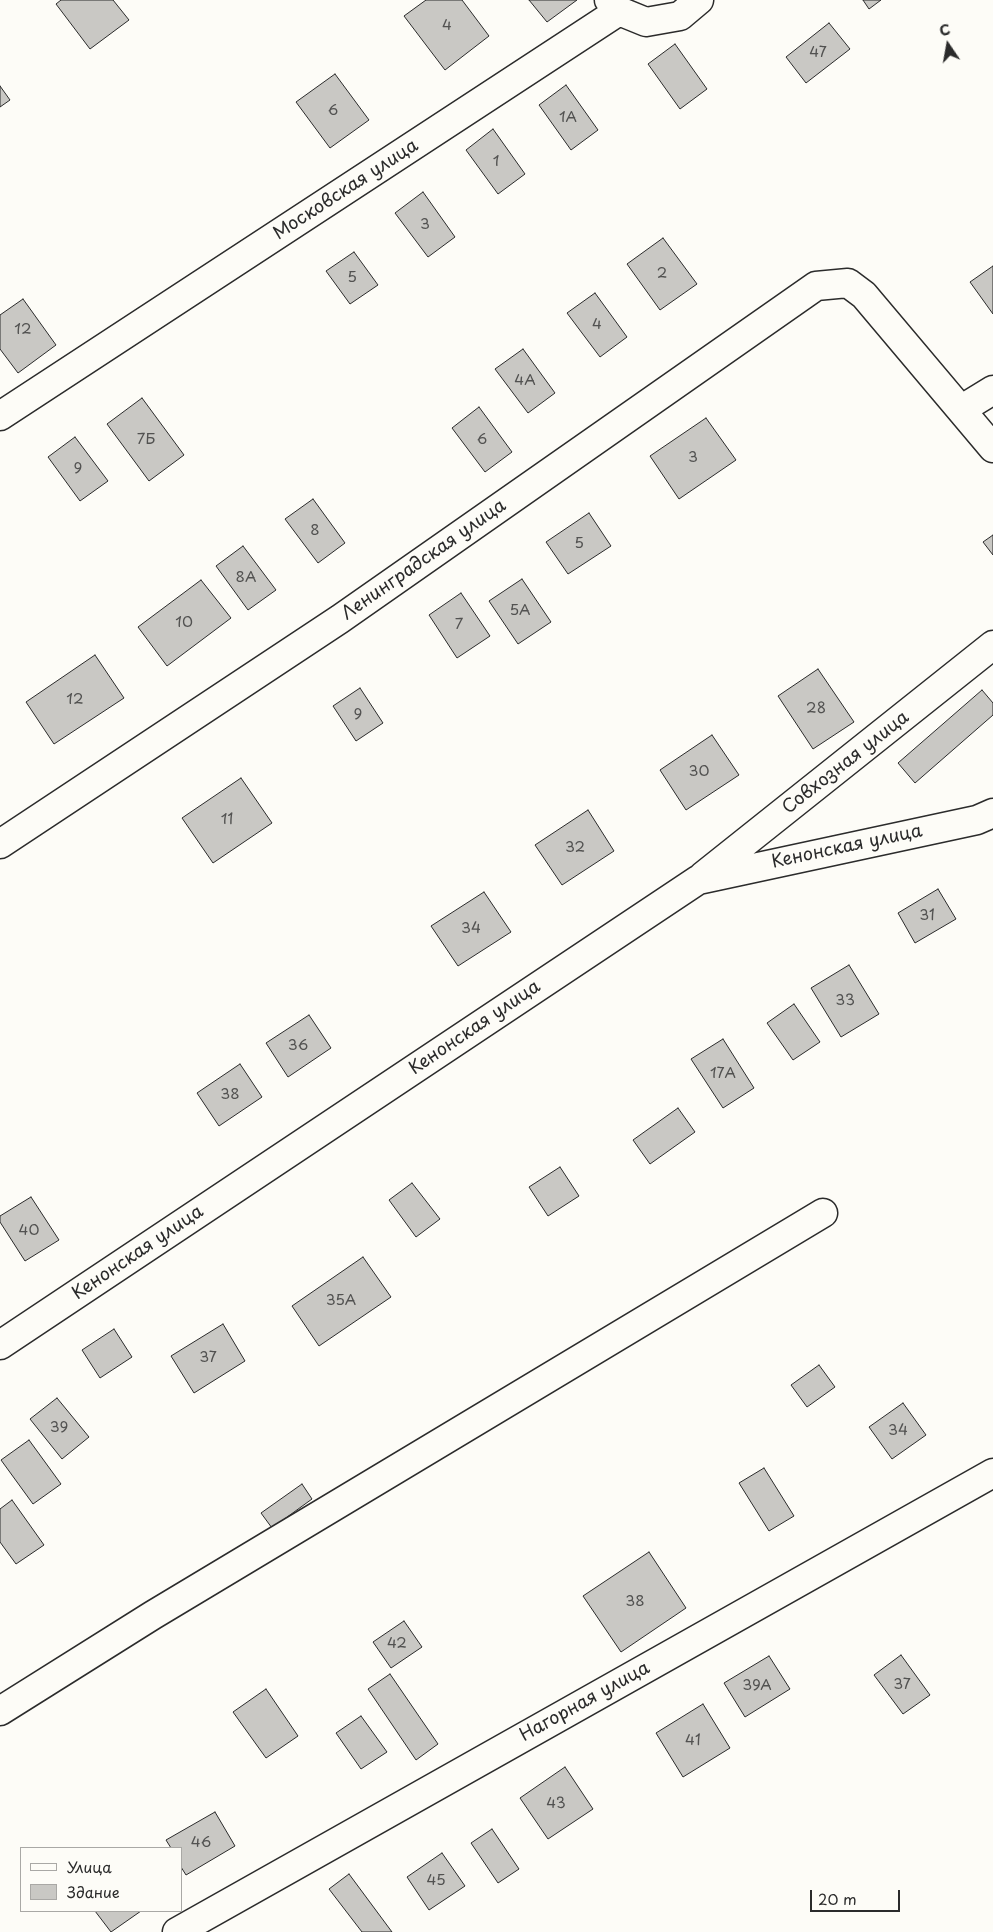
<!DOCTYPE html>
<meta charset="utf-8">
<style>
body{margin:0}
#map{position:relative;width:993px;height:1932px;overflow:hidden;background:#fdfcf7;font-family:"Playpen Sans",sans-serif}
canvas{display:block}
.legend{position:absolute;left:20px;top:1847px;width:162px;height:65px;box-sizing:border-box;background:#fdfcf7;border:1px solid #a9a8a5;margin:0;padding:6px 9px;list-style:none;font-size:15px;color:#2b2b2b}
.legend li{display:flex;align-items:center;gap:10px;height:25px}
.legend b{width:25px;border:1px solid #a9a8a5}
.north{position:absolute;left:923px;top:20px;width:50px;height:50px;-webkit-text-stroke:4px #fdfcf7;paint-order:stroke;rotate:348deg;font-size:14px;font-weight:700;line-height:20px;text-align:center;color:#2b2b2b}
.north::after{content:'';display:block;margin:auto;width:18px;height:22px;background:#2b2b2b;clip-path:polygon(50% 0,100% 100%,50% 72%,0 100%)}
.scale{position:absolute;left:810px;top:1890px;width:90px;height:22px;box-sizing:border-box;border:2px solid #2b2b2b;border-top:0;padding-left:6px;font-size:15px;line-height:18px;white-space:nowrap;color:#2b2b2b;-webkit-text-stroke:4px #fdfcf7;paint-order:stroke}
</style>
<div id="map">
<canvas width="993" height="1932"></canvas>
<ul class="legend">
<li><b style="height:6px;background:#fdfcf7"></b>Улица</li>
<li><b style="height:14px;background:#c9c8c4"></b>Здание</li>
</ul>
<div class="north">С</div>
<div class="scale">20 m</div>
</div>
<script>
const context = document.querySelector('canvas').getContext('2d');
context.lineJoin = 'round';
function fillPath(path, color) {
  context.fillStyle = color;
  context.fill(path, 'evenodd');
}
function shape(rows) {
  const path = new Path2D();
  for (const r of rows) {
    path.moveTo(r[0], r[1]);
    for (let i = 2; i < r.length; i += 2) path.lineTo(r[i], r[i + 1]);
  }
  return path;
}
function strokePath(path, color, width, dash) {
  context.strokeStyle = color;
  context.lineWidth = width;
  context.lineCap = dash ? 'butt' : 'round';
  context.setLineDash(dash || []);
  context.stroke(path);
}
function label(font, color, halo, rows, align = 'center') {
  context.font = font + ' "Playpen Sans",sans-serif';
  context.lineWidth = 4.5;
  context.setLineDash([]);
  context.textBaseline = 'middle';
  context.strokeStyle = halo;
  context.fillStyle = color;
  for (const [text, x, y, turn = 0] of rows) {
    context.save();
    context.translate(x, y);
    context.rotate((+turn || 0) * Math.PI / 180);
    context.textAlign = isNaN(turn) ? turn : align;
    if (halo) context.strokeText(text, 0, 0);
    context.fillText(text, 0, 0);
    context.restore();
  }
}
const building = shape([
 [61,0,113,0,129,20,90,49,56,4,61,0],
 [426,0,462,0,489,36,445,70,404,16,426,0],
 [529,0,577,0,547,22,529,0],
 [863,0,881,0,869,9,863,0],
 [829,23,850,49,806,83,786,57,829,23],
 [675,44,707,89,680,109,648,64,675,44],
 [335,74,369,120,330,148,296,102,335,74],
 [566,85,598,130,571,150,539,105,566,85],
 [0,86,10,100,0,107,0,86],
 [493,129,525,174,498,194,466,150,493,129],
 [423,192,455,237,428,257,395,213,423,192],
 [663,238,697,284,660,310,627,264,663,238],
 [354,252,378,285,350,304,326,271,354,252],
 [993,266,993,314,970,282,993,266],
 [595,293,627,337,600,357,567,313,595,293],
 [23,299,56,345,18,373,0,349,0,315,23,299],
 [523,349,555,393,528,413,495,369,523,349],
 [142,398,184,455,149,481,107,424,142,398],
 [479,407,512,452,485,472,452,428,479,407],
 [706,418,736,460,679,499,650,456,706,418],
 [75,437,108,481,80,501,48,457,75,437],
 [313,499,345,543,318,563,285,519,313,499],
 [589,513,611,546,568,574,546,542,589,513],
 [993,535,993,555,983,542,993,535],
 [243,546,276,590,248,610,216,566,243,546],
 [522,579,551,622,518,644,489,601,522,579],
 [201,580,231,618,167,666,138,627,201,580],
 [461,593,490,636,457,658,429,615,461,593],
 [95,655,124,698,54,744,26,702,95,655],
 [818,669,854,722,813,749,778,696,818,669],
 [360,688,383,723,356,741,333,706,360,688],
 [982,690,993,703,993,715,915,783,898,763,982,690],
 [712,735,739,775,686,810,660,770,712,735],
 [241,778,272,823,213,863,182,818,241,778],
 [588,810,614,851,562,885,535,845,588,810],
 [938,889,956,919,915,943,898,913,938,889],
 [484,892,511,932,458,966,431,926,484,892],
 [849,965,879,1014,841,1037,811,988,849,965],
 [794,1004,820,1042,793,1060,767,1023,794,1004],
 [309,1015,331,1048,288,1077,266,1043,309,1015],
 [723,1039,754,1088,723,1108,691,1059,723,1039],
 [240,1064,262,1097,219,1126,197,1093,240,1064],
 [678,1108,695,1132,650,1164,633,1140,678,1108],
 [560,1167,579,1196,548,1216,529,1187,560,1167],
 [412,1183,440,1219,416,1237,389,1200,412,1183],
 [31,1197,59,1240,25,1261,0,1222,0,1216,31,1197],
 [363,1257,391,1297,319,1346,292,1306,363,1257],
 [223,1324,245,1361,194,1393,171,1356,223,1324],
 [114,1329,132,1357,100,1378,82,1350,114,1329],
 [819,1365,835,1387,807,1407,791,1385,819,1365],
 [57,1398,89,1437,62,1459,30,1419,57,1398],
 [903,1403,926,1435,892,1459,869,1427,903,1403],
 [29,1440,61,1484,33,1504,1,1460,29,1440],
 [764,1468,794,1516,769,1531,739,1483,764,1468],
 [302,1484,312,1499,272,1528,261,1513,302,1484],
 [12,1500,44,1545,16,1564,0,1542,0,1509,12,1500],
 [649,1552,686,1608,621,1652,583,1596,649,1552],
 [404,1621,422,1647,391,1668,373,1642,404,1621],
 [901,1655,930,1695,903,1714,874,1675,901,1655],
 [769,1656,790,1689,745,1717,724,1683,769,1656],
 [390,1674,438,1744,416,1760,368,1689,390,1674],
 [266,1689,298,1736,266,1758,233,1712,266,1689],
 [703,1704,730,1748,683,1777,656,1733,703,1704],
 [361,1716,387,1752,361,1769,336,1733,361,1716],
 [565,1767,593,1809,548,1839,520,1798,565,1767],
 [215,1812,235,1846,186,1875,181,1867,181,1848,171,1848,166,1840,215,1812],
 [492,1829,519,1869,498,1883,471,1843,492,1829],
 [442,1853,465,1886,429,1910,407,1877,442,1853],
 [349,1874,392,1932,362,1932,329,1889,349,1874],
 [95,1911,141,1911,111,1932,95,1911]
]);
const minor = shape([
 [609,0,619,11,646,22,680,16,699,0],
 [962,409,993,390],
 [0,416,619,11],
 [0,844,340,619,816,286,848,283,864,295,993,448],
 [703,876,993,645],
 [0,1345,698,880,977,820,993,813],
 [0,1711,153,1615,823,1213],
 [177,1932,993,1473]
]);
const numberNames = [
 ["4",447,26],
 ["47",818,53],
 ["6",333,111],
 ["1А",568,118],
 ["1",496,162],
 ["3",425,225],
 ["2",662,274],
 ["5",352,278],
 ["4",597,325],
 ["12",23,330],
 ["4А",525,381],
 ["7Б",146,440],
 ["6",482,440],
 ["3",693,458],
 ["9",78,469],
 ["8",315,531],
 ["5",579,544],
 ["8А",246,578],
 ["5А",520,611],
 ["10",184,623],
 ["7",459,625],
 ["12",75,700],
 ["28",816,709],
 ["9",358,715],
 ["30",699,772],
 ["11",227,820],
 ["32",575,848],
 ["31",927,916],
 ["34",471,929],
 ["33",845,1001],
 ["36",298,1046],
 ["17А",723,1074],
 ["38",230,1095],
 ["40",29,1231],
 ["35А",341,1301],
 ["37",208,1358],
 ["39",59,1428],
 ["34",898,1431],
 ["38",635,1602],
 ["42",397,1644],
 ["37",902,1685],
 ["39А",757,1686],
 ["41",693,1741],
 ["43",556,1804],
 ["46",201,1843],
 ["45",436,1881]
];
const streetNames = [
 ["Московская улица",346,190,-33],
 ["Ленинградская улица",424,560,-35],
 ["Совхозная улица",846,763,-38],
 ["Кенонская улица",847,847,-12],
 ["Кенонская улица",475,1028,-34],
 ["Кенонская улица",138,1253,-34],
 ["Нагорная улица",585,1702,-29]
];
fillPath(building, '#c9c8c4');
strokePath(building, '#2b2b2b', 1);
strokePath(minor, '#2b2b2b', 31);
strokePath(minor, '#fdfcf7', 28);
label('15px', '#525251', null, numberNames);
label('18px', '#2b2b2b', '#fdfcf7', streetNames);
</script>
